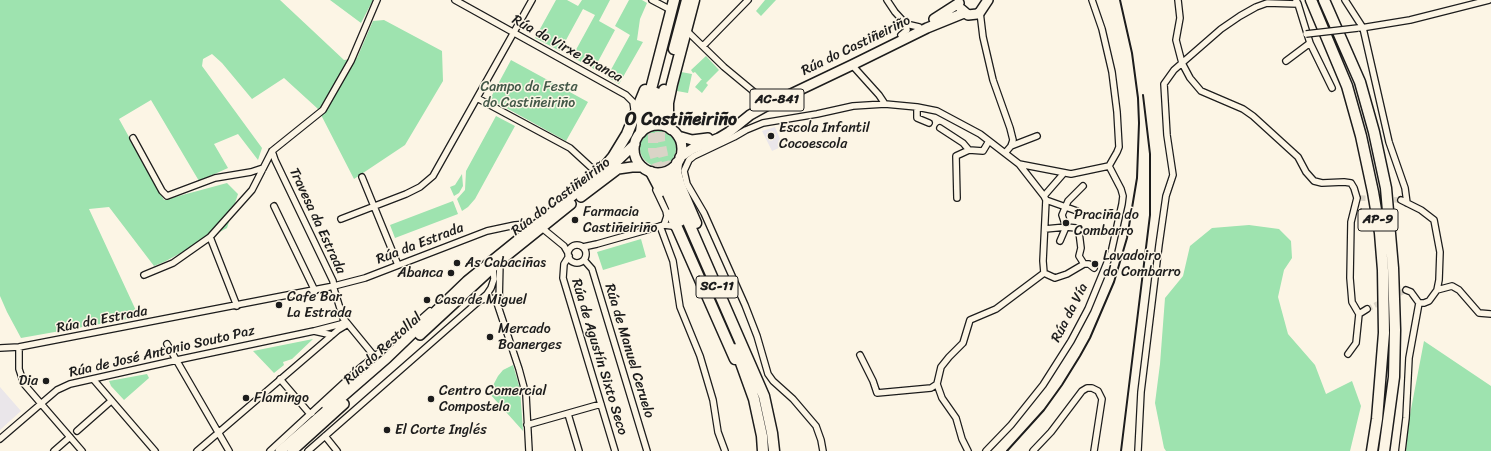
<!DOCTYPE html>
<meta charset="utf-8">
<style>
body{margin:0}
canvas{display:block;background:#fcf5e5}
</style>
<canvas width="1491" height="451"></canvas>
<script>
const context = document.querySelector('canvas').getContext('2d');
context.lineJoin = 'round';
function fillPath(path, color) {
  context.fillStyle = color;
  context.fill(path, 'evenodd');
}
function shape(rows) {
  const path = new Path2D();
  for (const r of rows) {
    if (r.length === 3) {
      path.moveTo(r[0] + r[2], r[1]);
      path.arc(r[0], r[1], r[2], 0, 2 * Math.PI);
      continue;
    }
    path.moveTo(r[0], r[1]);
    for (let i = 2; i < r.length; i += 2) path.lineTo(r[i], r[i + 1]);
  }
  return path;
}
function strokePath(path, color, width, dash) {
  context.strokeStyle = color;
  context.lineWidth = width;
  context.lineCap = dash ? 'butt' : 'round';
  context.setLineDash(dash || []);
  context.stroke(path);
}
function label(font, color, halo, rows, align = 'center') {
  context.font = font + ' Sriracha,sans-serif';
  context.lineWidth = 3;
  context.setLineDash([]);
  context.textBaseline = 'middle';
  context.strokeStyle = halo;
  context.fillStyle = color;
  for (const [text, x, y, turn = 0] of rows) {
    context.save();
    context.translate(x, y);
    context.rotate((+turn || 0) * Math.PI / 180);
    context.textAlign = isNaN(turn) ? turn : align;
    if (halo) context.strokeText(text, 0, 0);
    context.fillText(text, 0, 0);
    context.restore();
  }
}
const built = shape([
 [775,127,783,146,772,151,762,131],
 [0,387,21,411,0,430]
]);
const green = shape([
 [0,0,280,0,344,60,357,58,373,21,384,20,442,51,443,81,405,145,354,179,318,109,284,78,252,99,222,63,212,54,203,59,202,66,262,148,258,160,238,134,214,144,228,168,199,181,151,100,119,119,164,200,227,183,238,194,227,228,164,262,154,266,109,207,89,209,139,317,21,338,7,312,0,296],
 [330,0,373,0,361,23],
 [556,0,567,0,578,6,582,0,610,0,599,21,615,30,594,69,572,57,595,15,583,9,560,51,535,38],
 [629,0,642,0,647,3,640,19,637,40,643,42,619,84,607,77,630,35,615,26],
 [765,0,776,0,761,16,756,11],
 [706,56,719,70,706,83,708,85,702,93,695,87,701,80,702,80,695,72,693,73,691,70],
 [511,60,588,102,566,141,490,99],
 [681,72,692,74,688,93,677,91],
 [496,116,515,126,475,199,468,207,462,211,457,199,465,190,466,171],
 [658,148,18],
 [462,174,463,186,459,193,454,196,450,187,455,185],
 [453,201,458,214,395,238,390,225],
 [1249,225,1279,229,1291,241,1292,258,1284,270,1278,297,1288,334,1315,365,1326,394,1352,381,1361,406,1350,451,1166,451,1164,448,1155,403,1160,364,1165,298,1183,276,1190,246,1212,228],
 [641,239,646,257,603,270,597,252],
 [313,339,292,359,283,362,284,365,274,373,253,351],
 [1424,341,1491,386,1491,451,1406,451,1408,425],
 [381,355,383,357,361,376,358,372,365,368],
 [513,365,520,389,523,431,489,393,498,376,503,370],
 [147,374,149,378,124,400,111,386,109,381]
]);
const streetTunnel = shape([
 [1360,198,1401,200],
 [1392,297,1406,290],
 [1367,309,1384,301]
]);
const highwayTunnel = shape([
 [660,117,660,140,663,155,669,178],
 [653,118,653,150,662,180]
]);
const street = shape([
 [455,0,626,95,633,102,634,109],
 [652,0,671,10],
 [887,0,895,12,906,24,919,27],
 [1178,0,1180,18,1176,40,1182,63,1190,78,1201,91,1243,109,1253,116,1298,157,1306,172,1314,181,1322,183,1344,182,1351,183,1354,188,1357,198],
 [1345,0,1363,28,1389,142,1405,188,1407,203],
 [980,12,983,37,993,80,1010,128,1013,140,1011,146,1005,153],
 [1361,28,1410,20,1489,0],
 [686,30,724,67,765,101],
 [901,35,907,30,906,24],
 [1310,43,1332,88],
 [703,46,748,0],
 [1286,61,1310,43,1298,4,1296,0],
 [852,65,879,95,885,104],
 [477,98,570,148,595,171,597,176],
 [917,107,917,118,929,123],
 [940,128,963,143,969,150],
 [133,138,162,191,167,196,215,178,251,172,263,168],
 [1011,146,1037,136],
 [272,151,275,160,333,281,334,289,343,318,375,357],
 [362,177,398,265],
 [656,190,666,211,667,216,664,225],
 [1044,196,1064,173],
 [957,198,956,156,969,150,983,151,989,141],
 [1046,200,1077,211],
 [1401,200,1421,210,1434,220,1440,252,1439,280,1437,290],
 [274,206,315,291],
 [341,219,406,194,420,187,433,176,532,0],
 [660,226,673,261,680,307,700,356,713,400,718,432,725,451],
 [542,228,564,246,568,253],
 [210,237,237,306],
 [1060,241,1066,227,1062,215,1068,201,1083,186],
 [577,254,9],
 [583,247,597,244,664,225,672,226,677,229],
 [569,256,564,264,563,278,615,451],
 [584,260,592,269,647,451],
 [1084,264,1089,264,1094,268],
 [1044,273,1055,278,1067,274,1084,264,1079,256,1081,248,1079,232,1076,228,1066,227,1045,229],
 [144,275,173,263,210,237,252,190,272,151,323,110,351,61,377,0],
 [1406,290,1411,292,1419,303,1424,303,1429,301,1437,290,1452,286,1459,290,1479,313,1491,314],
 [481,300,491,298,496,300,519,369,526,395,529,451],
 [499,304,500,261],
 [1359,314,1367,309],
 [314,331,332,335],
 [167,344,229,451],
 [19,347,19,369,24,384,82,451],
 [0,348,19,347,334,286,365,278,487,231,515,225,527,224,534,226],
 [1348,354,1356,343,1359,314,1352,302,1350,278,1351,222,1357,198],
 [860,355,873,381,877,393,931,388,937,384],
 [93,379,155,451],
 [280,379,310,414,312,413],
 [325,406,358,375],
 [568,414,579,451],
 [527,425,601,404],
 [77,431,111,401],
 [325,436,337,451],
 [0,439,57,390,70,384,177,360,314,331,341,324,345,321],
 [54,451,70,437],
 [197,451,338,330,348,324],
 [270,451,360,368,412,327,430,311],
 [308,451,487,294,491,288,494,279,493,267],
 [823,451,821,440,816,426,793,399,773,381,768,374,757,336,745,305,704,213,687,184,684,171,689,160,694,156,734,137,746,130,763,123,817,114,853,106,885,104,917,107,937,111,980,134,1019,164,1071,174,1109,166,1117,152,1119,147,1117,112,1112,72,1102,29,1092,0],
 [968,451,962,439,956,418,942,398,937,384,941,367,949,357,963,343,970,320,996,309,1044,273,1043,261,1046,200,1044,196,1019,164],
 [986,451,1011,425,1043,385,1071,341,1088,309,1111,253,1122,204,1123,196,1121,189,1109,166],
 [1033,451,1051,432,1082,391,1087,388,1092,388,1098,391,1102,399,1094,451],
 [1138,451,1141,392,1159,245,1166,196,1173,175,1167,135,1164,84,1174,70,1182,63,1221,29,1240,16,1256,7,1267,3,1298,4],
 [1402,451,1406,418,1409,358,1419,303]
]);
const primary = shape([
 [961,9,968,15,977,14,980,12,988,0],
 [934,19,959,3],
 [658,149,24],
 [678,136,692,140,708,138],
 [680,157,692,149,719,138,729,132,750,115,768,105,852,65,927,28,964,13],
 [581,197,618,169,632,167,642,167],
 [420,335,500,261,571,204],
 [280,451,387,358,467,281,597,176,613,165,635,144],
 [292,451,344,404]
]);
const highway = shape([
 [1311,0,1347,86,1361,136,1373,192,1380,233,1383,270,1384,333,1377,419,1372,451],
 [1324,0,1360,82,1374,132,1386,188,1393,268,1395,330,1394,377,1384,451],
 [674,49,687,0],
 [660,117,664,90],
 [653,118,656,93],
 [671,129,668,120,668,103,672,84,694,0],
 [641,132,642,124,674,0],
 [677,163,676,172,680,186,696,223],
 [651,172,661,191],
 [597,176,613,157,627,134,645,90],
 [669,178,764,396,772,433,774,451],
 [662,180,680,221],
 [671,214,735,359],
 [736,349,754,399,762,436,763,451]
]);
const rail = shape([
 [1007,451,1044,410,1062,385,1080,356,1090,338,1114,282,1127,238,1137,178,1139,123,1138,98,1132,53,1120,0],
 [1121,451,1150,215,1150,154,1143,95]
]);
const streetBridge = shape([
 [1306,34,1358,28]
]);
const markers = [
 [771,136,4,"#1c1c1c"],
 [575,220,4,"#1c1c1c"],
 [1066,223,4,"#1c1c1c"],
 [457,263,4,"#1c1c1c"],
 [1095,264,4,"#1c1c1c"],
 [451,273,4,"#1c1c1c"],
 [427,300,4,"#1c1c1c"],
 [279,305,4,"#1c1c1c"],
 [490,337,4,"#1c1c1c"],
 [46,381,4,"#1c1c1c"],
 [246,398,4,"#1c1c1c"],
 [431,399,4,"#1c1c1c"],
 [387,430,4,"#1c1c1c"]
];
const shields = [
 [777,100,54],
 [1378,220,40],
 [717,287,42]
];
const shieldNames = [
 ["AC-841",777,100],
 ["AP-9",1378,220],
 ["SC-11",717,287]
];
const streetNames = [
 ["Rúa do Castiñeiriño",856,46,-26],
 ["Rúa da Virxe Branca",567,49,29],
 ["Rúa do Castiñeiriño",561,197,-37],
 ["Travesa da Estrada",317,221,65],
 ["Rúa da Estrada",420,244,-21],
 ["Rúa da Vía",1070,313,-63],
 ["Rúa da Estrada",102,320,-11],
 ["Rúa do Restollal",383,349,-42],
 ["Rúa de Manuel Ceruelo",629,351,73],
 ["Rúa de José Antonio Souto Paz",162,352,-13],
 ["Rúa de Agustín Sixto Seco",599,357,73]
];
const parkNames = [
 ["Campo da Festa",529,87],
 ["do Castiñeiriño",529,103]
];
const poiNames = [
 ["Escola Infantil",779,128],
 ["Cocoescola",779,144],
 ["Farmacia",583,212],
 ["Castiñeiriño",583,228],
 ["Praciña do",1074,215],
 ["Combarro",1074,231],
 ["Lavadoiro",1103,256],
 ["do Combarro",1103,272],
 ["As Cabaciñas",465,263],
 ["Abanca",443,273,"right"],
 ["Cafe Bar",287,297],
 ["La Estrada",287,313],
 ["Casa de Miguel",435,300],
 ["Mercado",498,329],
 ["Boanerges",498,345],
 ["Dia",38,381,"right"],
 ["Centro Comercial",439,391],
 ["Compostela",439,407],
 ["Flamingo",254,398],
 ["El Corte Inglés",395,430]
];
const districtNames = [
 ["O Castiñeiriño",681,120]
];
fillPath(built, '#eae6ea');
fillPath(green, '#9ee3af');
strokePath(streetTunnel, '#dad4c7', 5.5, [5.5, 3]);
strokePath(highwayTunnel, '#dad4c7', 10, [10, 5]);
strokePath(street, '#1c1c1c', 8);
strokePath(primary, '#1c1c1c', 12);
strokePath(highway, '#1c1c1c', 13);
strokePath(street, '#fcf5e5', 5.5);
strokePath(primary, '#fcf5e5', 9);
strokePath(highway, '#fcf5e5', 10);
strokePath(rail, '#1c1c1c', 2);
strokePath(streetBridge, '#1c1c1c', 8, []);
strokePath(streetBridge, '#fcf5e5', 5.5);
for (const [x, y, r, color] of markers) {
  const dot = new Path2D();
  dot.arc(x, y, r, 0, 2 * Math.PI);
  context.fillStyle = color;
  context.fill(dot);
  strokePath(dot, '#fcf5e5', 1.5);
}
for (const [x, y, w] of shields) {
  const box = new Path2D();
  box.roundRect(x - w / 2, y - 11, w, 22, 3);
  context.fillStyle = '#fcf5e5';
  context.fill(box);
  strokePath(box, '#1c1c1c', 1);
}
label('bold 13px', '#1c1c1c', null, shieldNames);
label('14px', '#1c1c1c', '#fcf5e5', streetNames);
label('14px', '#435848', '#fcf5e5', parkNames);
label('14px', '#1c1c1c', '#fcf5e5', poiNames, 'left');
label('bold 18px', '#1c1c1c', '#fcf5e5', districtNames);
</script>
